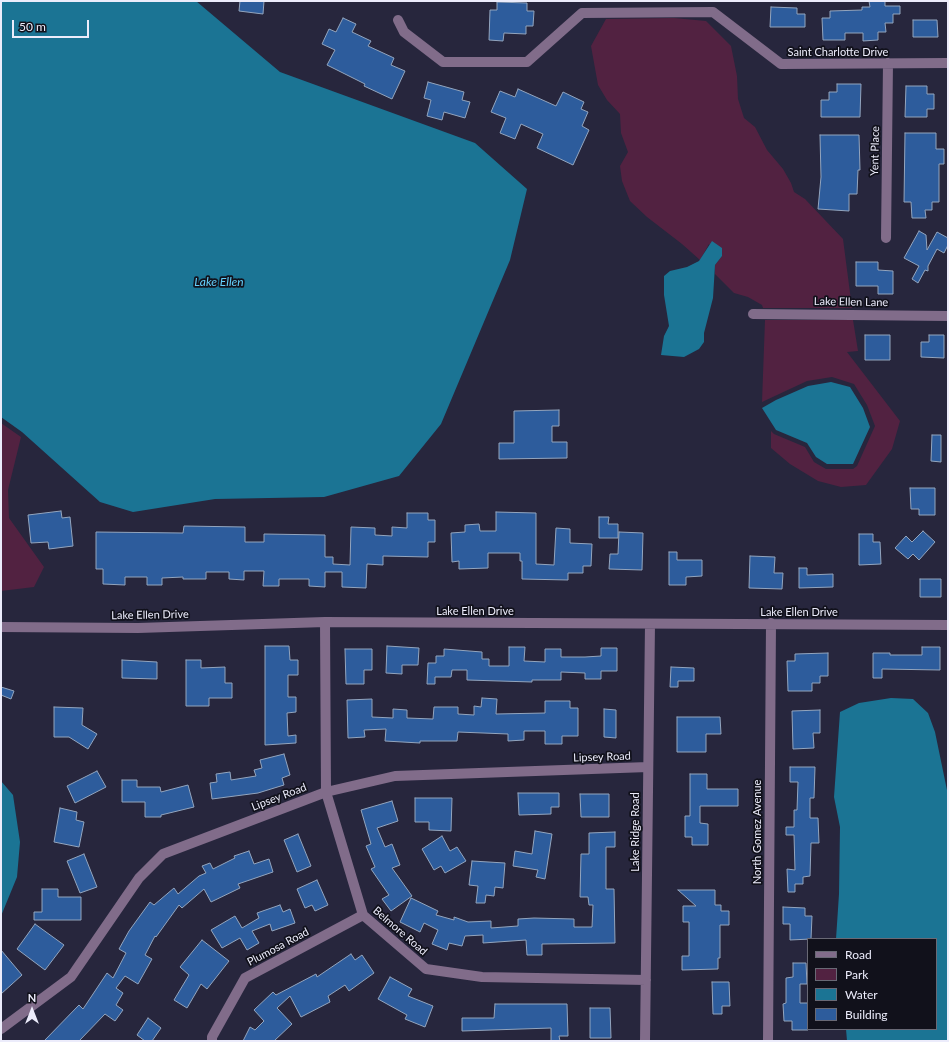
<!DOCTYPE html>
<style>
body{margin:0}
#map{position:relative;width:949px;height:1042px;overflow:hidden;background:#27263d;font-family:Lato,sans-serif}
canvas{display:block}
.frame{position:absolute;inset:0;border:2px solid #ececfb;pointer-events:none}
.legend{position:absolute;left:807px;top:938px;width:130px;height:92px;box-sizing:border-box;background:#11111b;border:1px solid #696975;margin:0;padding:5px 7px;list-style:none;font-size:12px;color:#ececfb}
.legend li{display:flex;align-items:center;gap:8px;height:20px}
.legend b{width:20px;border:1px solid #696975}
.north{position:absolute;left:12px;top:990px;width:40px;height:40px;-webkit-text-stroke:3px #11111b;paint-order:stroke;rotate:0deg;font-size:11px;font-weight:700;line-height:16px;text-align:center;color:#ececfb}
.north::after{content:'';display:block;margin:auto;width:14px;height:18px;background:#ececfb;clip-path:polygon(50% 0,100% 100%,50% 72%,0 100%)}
.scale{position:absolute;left:12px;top:20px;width:77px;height:18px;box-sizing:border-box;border:2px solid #ececfb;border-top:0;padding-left:5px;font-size:12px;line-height:14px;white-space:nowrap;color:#ececfb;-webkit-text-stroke:3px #11111b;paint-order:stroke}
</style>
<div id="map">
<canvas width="949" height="1042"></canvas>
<div class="frame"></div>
<ul class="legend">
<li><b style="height:5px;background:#816c8a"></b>Road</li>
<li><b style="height:11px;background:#522241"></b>Park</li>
<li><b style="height:11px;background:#1b7494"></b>Water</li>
<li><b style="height:11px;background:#2d5c9c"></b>Building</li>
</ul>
<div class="north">N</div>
<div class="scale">50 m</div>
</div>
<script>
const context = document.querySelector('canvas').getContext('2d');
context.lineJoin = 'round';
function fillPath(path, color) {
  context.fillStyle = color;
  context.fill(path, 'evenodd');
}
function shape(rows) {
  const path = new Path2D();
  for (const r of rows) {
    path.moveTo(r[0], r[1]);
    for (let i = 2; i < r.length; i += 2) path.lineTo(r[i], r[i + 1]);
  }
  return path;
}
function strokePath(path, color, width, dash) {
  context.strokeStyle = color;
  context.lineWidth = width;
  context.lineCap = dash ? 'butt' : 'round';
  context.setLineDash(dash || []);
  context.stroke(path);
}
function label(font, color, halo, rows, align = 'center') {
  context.font = font + ' Lato,sans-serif';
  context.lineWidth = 3.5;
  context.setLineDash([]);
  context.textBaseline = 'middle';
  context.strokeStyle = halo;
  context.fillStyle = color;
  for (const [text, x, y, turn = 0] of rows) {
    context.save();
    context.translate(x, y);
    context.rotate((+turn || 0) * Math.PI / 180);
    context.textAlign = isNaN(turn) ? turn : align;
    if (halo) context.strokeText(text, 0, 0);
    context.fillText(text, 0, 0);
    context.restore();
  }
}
const green = shape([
 [674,18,706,21,731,46,737,76,738,99,744,118,755,127,767,150,783,169,791,183,794,192,805,199,843,239,852,308,763,308,762,305,748,297,734,293,715,274,715,265,722,256,709,244,700,260,682,244,647,217,630,201,622,181,620,166,628,152,621,133,620,114,607,100,598,85,591,46,606,19],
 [765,320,853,320,858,351,847,352,900,421,892,449,866,485,841,487,818,481,790,464,771,448,771,431,774,434,805,447,814,462,826,469,853,469,857,466,875,426,867,405,854,384,832,377,807,381,762,402],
 [1,423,21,437,8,490,9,518,44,567,34,587,1,591]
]);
const water = shape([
 [1,1,196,1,280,72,475,143,527,189,510,260,441,424,399,476,324,497,215,499,133,512,100,502,22,432,1,417],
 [712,241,722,248,722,256,715,265,713,298,704,333,704,342,699,349,684,357,661,355,664,336,669,326,664,295,664,276,670,271,687,267,699,261],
 [831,382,850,387,863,408,870,427,853,464,827,464,816,457,807,443,776,430,762,408,776,400,808,386],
 [891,698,913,699,928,713,935,732,948,795,948,1041,847,1041,846,1029,936,1029,936,939,836,939,839,894,840,827,834,797,840,712,859,703],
 [1,781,13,795,20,842,17,877,1,916]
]);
const building = shape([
 [240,1,264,1,263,14,239,11,240,1],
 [869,1,885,1,885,6,900,6,900,14,893,14,893,23,885,23,886,32,878,32,878,40,863,41,863,33,845,33,845,40,823,40,822,18,830,18,830,11,862,10,862,7,870,7,869,1],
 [497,2,527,3,527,11,534,11,533,26,526,26,526,34,504,33,503,41,489,40,490,10,497,10,497,2],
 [771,7,797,8,797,14,805,14,805,27,770,27,771,7],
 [343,18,356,24,352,32,371,41,368,46,394,58,391,65,405,71,392,99,364,86,365,84,327,65,335,50,322,44,329,29,336,32,343,18],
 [913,20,937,20,938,37,913,37,913,20],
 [428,82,464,92,462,100,470,102,465,118,444,112,442,120,427,116,431,100,424,98,428,82],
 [837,84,861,84,860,117,821,117,821,100,829,100,829,92,837,92,837,84],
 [906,86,927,86,927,94,934,94,934,109,927,109,927,117,905,117,906,86],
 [518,89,556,106,563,92,584,102,581,109,588,112,582,126,589,130,573,165,537,148,543,134,521,124,515,139,500,133,506,118,491,112,500,91,515,97,518,89],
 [905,133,936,133,936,149,944,149,944,164,939,164,939,202,932,202,932,210,925,210,926,218,912,218,911,202,904,202,905,133],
 [820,135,859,135,860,170,858,170,857,194,849,194,849,211,818,209,821,177,820,135],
 [919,231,926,235,927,250,937,232,948,238,948,245,944,253,937,249,928,266,928,271,925,270,918,283,912,279,919,266,904,258,919,231],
 [856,262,878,262,878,270,893,271,893,294,878,294,878,286,856,286,856,262],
 [865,335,890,335,890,360,865,360,865,335],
 [929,335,944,335,944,358,921,357,921,342,929,342,929,335],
 [559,410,559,426,552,426,552,442,567,442,567,458,499,459,499,443,514,443,514,411,559,410],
 [932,435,941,435,941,462,931,461,932,435],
 [910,488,935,488,935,515,919,515,919,509,911,509,910,488],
 [61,511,62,518,70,517,73,546,49,549,48,542,31,543,28,515,61,511],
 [496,512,536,513,536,564,554,565,556,528,570,529,570,543,592,544,591,566,583,566,583,573,568,573,568,580,522,579,522,561,520,561,520,553,488,553,488,568,459,569,459,561,452,562,451,533,465,532,465,525,479,524,480,531,496,531,496,512],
 [407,513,428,513,428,520,435,520,435,542,428,542,428,557,383,556,383,565,367,564,366,588,342,587,342,572,325,572,325,587,309,586,309,579,279,579,279,586,263,586,264,571,244,571,244,580,229,579,229,572,206,572,206,579,183,579,183,577,162,578,162,585,147,585,147,577,125,577,125,585,103,584,103,569,96,569,96,532,183,533,184,526,245,527,245,542,264,542,264,534,325,535,325,557,333,557,333,564,350,565,351,527,375,528,375,535,392,536,392,527,407,528,407,513],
 [599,517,609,517,608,524,618,524,618,538,599,538,599,517],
 [923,531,935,542,919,560,913,554,908,559,895,548,906,536,912,542,923,531],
 [619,532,643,533,642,570,609,569,610,554,618,554,619,532],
 [859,534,873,534,873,542,880,542,881,564,859,565,859,534],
 [669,552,677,552,677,560,702,560,702,576,686,577,686,585,669,585,669,552],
 [750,556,775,557,774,573,783,573,782,589,749,588,750,556],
 [799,568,807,568,807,575,833,574,833,587,799,588,799,568],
 [920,579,941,579,941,597,920,597,920,579],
 [265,646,289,646,290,660,298,660,298,675,288,675,288,697,296,697,296,712,287,713,288,736,296,735,296,743,265,745,265,646],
 [387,646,419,648,418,665,402,665,402,674,386,673,387,646],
 [509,647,525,647,524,661,545,662,545,649,561,649,561,657,585,657,601,656,601,648,617,648,617,671,601,671,601,679,585,679,585,673,561,672,561,680,532,680,532,682,467,680,467,670,452,670,451,677,435,677,435,684,427,684,428,663,436,663,436,656,444,656,444,649,482,652,482,659,489,659,489,666,509,666,509,647],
 [922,647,940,647,940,670,882,669,882,678,873,678,873,653,890,653,890,655,922,655,922,647],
 [345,649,372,649,372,670,364,670,364,684,346,684,345,649],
 [828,653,828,676,820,676,820,683,812,683,812,691,788,691,787,661,795,661,795,654,828,653],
 [122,660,157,662,157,679,122,678,122,660],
 [186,660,201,660,201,668,225,667,225,683,232,683,232,698,209,698,209,706,186,706,186,660],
 [671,667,694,668,694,681,678,681,678,687,670,687,671,667],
 [1,687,14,691,11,699,1,695,1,687],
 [482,698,497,699,496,714,545,713,545,701,570,701,570,708,578,708,578,736,562,736,562,744,545,744,545,731,524,731,524,740,508,741,508,734,458,732,457,741,420,741,420,743,385,741,386,729,364,730,365,737,348,738,347,700,372,699,372,717,393,718,393,709,407,710,407,718,433,719,434,707,458,707,458,714,474,715,474,706,481,707,482,698],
 [54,707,83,708,82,725,97,734,88,749,69,737,54,737,54,707],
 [604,709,616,710,616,738,604,737,604,709],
 [820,710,820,733,813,733,814,748,793,749,792,711,820,710],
 [677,717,720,717,721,734,706,734,706,752,677,752,677,717],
 [284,754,290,775,282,778,284,785,258,793,212,799,210,783,217,782,216,774,230,772,231,780,256,776,254,770,262,768,260,760,284,754],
 [790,767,815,767,814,798,810,798,810,818,818,818,819,843,811,843,810,876,803,877,803,884,795,884,795,892,788,892,787,869,795,870,794,835,786,835,786,827,794,827,794,810,797,810,798,782,790,782,790,767],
 [97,771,106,787,75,803,67,786,97,771],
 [690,774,707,774,707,789,738,789,738,806,700,806,700,823,708,824,708,845,692,845,692,837,685,837,685,816,690,816,690,774],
 [122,780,137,780,137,787,160,787,161,792,188,785,194,807,161,815,161,817,145,817,145,802,122,802,122,780],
 [518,793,559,793,559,807,551,807,551,814,519,815,518,793],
 [580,794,609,794,609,817,581,817,580,794],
 [415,798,452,798,451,831,429,830,429,822,415,822,415,798],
 [392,801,398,821,377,828,385,847,392,844,400,865,392,868,412,896,391,911,382,899,389,895,371,869,375,867,366,846,371,844,361,810,392,801],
 [60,808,77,812,76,820,84,822,79,847,54,842,60,808],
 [535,831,552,834,545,879,536,877,538,870,513,866,515,851,532,854,535,831],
 [615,832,615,847,606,847,606,889,614,889,615,943,542,944,542,955,527,955,526,940,483,943,483,935,465,936,462,946,449,943,447,950,432,944,438,930,424,923,420,932,400,922,411,898,438,911,436,915,454,920,454,917,468,922,491,921,491,928,518,926,518,919,534,918,574,919,574,927,592,927,593,905,589,905,588,897,580,897,581,854,589,854,589,833,615,832],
 [298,834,311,866,297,872,284,840,298,834],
 [442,836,450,851,457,847,466,861,445,873,441,866,434,870,422,849,442,836],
 [249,851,254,864,269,859,273,872,238,884,240,888,211,902,204,889,182,908,179,905,156,937,155,936,145,955,152,959,138,984,125,976,116,988,123,993,116,1005,123,1010,115,1021,105,1014,79,1041,44,1041,79,1005,83,1009,107,973,113,978,126,953,119,949,129,931,150,902,154,905,174,888,178,894,199,876,206,873,202,866,210,863,213,869,235,858,234,856,249,851],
 [84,854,97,887,80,893,67,861,84,854],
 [472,861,505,863,503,888,495,887,494,896,486,895,485,903,476,903,478,886,469,885,472,861],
 [317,880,328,905,315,911,312,905,305,908,297,889,317,880],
 [42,889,58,889,58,897,81,897,81,920,34,920,34,912,42,912,42,889],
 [678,890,715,890,715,905,721,905,721,911,729,911,729,925,720,925,720,958,718,958,718,969,682,970,682,956,689,956,689,922,683,922,683,906,696,906,678,890],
 [280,905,283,912,290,909,295,923,272,931,270,924,252,931,259,943,247,950,240,938,222,948,211,930,235,916,242,928,259,918,257,913,280,905],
 [783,907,805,908,805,916,812,916,811,939,790,940,790,924,783,924,783,907],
 [35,924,64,945,45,970,17,949,35,924],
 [202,940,229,961,207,989,201,984,187,1008,174,1000,189,975,180,967,202,940],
 [1,950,22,975,1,994,1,950],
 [351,954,355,960,362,955,374,973,349,991,345,985,328,996,330,1002,301,1017,290,996,277,1008,292,1024,274,1041,243,1041,250,1027,255,1030,264,1021,254,1010,273,992,276,995,316,974,317,977,351,954],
 [793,963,806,963,807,984,800,984,800,1003,808,1003,808,1030,792,1030,792,1021,784,1021,783,1004,786,1003,786,978,793,977,793,963],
 [390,977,412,989,408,996,433,1006,425,1027,405,1019,407,1015,378,999,390,977],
 [712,982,729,982,730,1006,722,1006,722,1014,713,1014,712,982],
 [495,1004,567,1004,568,1036,559,1036,560,1041,551,1041,551,1028,462,1031,462,1018,494,1018,495,1004],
 [590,1008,610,1008,611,1038,590,1038,590,1008],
 [148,1018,161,1028,152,1041,145,1041,137,1035,148,1018]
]);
const minor = shape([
 [398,20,404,32,443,62,527,62,582,13,713,12,781,64,948,63],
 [886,238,888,63],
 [753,314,948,316],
 [325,622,326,792,363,915,426,969,482,977,646,980],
 [1,627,138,628,325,622,948,625],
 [1,1029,71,977,139,878,163,854,326,792,395,776,648,767],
 [212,1041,212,1037,245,978,363,915],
 [645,1041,650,624],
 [768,1041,771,623]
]);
const streetNames = [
 ["Saint Charlotte Drive",838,52],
 ["Yent Place",875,151,-89],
 ["Lake Ellen Lane",851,302,1],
 ["Lake Ellen Drive",475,611],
 ["Lake Ellen Drive",799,612],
 ["Lake Ellen Drive",150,615,-1],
 ["Lipsey Road",602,757,-2],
 ["Lipsey Road",279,797,-21],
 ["Lake Ridge Road",635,832,-90],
 ["North Gomez Avenue",757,832,-90],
 ["Belmore Road",400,931,41],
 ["Plumosa Road",278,947,-28]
];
const waterNames = [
 ["Lake Ellen",219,282]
];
fillPath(green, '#522241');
fillPath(water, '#1b7494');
fillPath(building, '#2d5c9c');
strokePath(building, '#93a5be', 1);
strokePath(minor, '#816c8a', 10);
label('11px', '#ececfb', '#11111b', streetNames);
label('italic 12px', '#64d0fc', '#11111b', waterNames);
</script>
